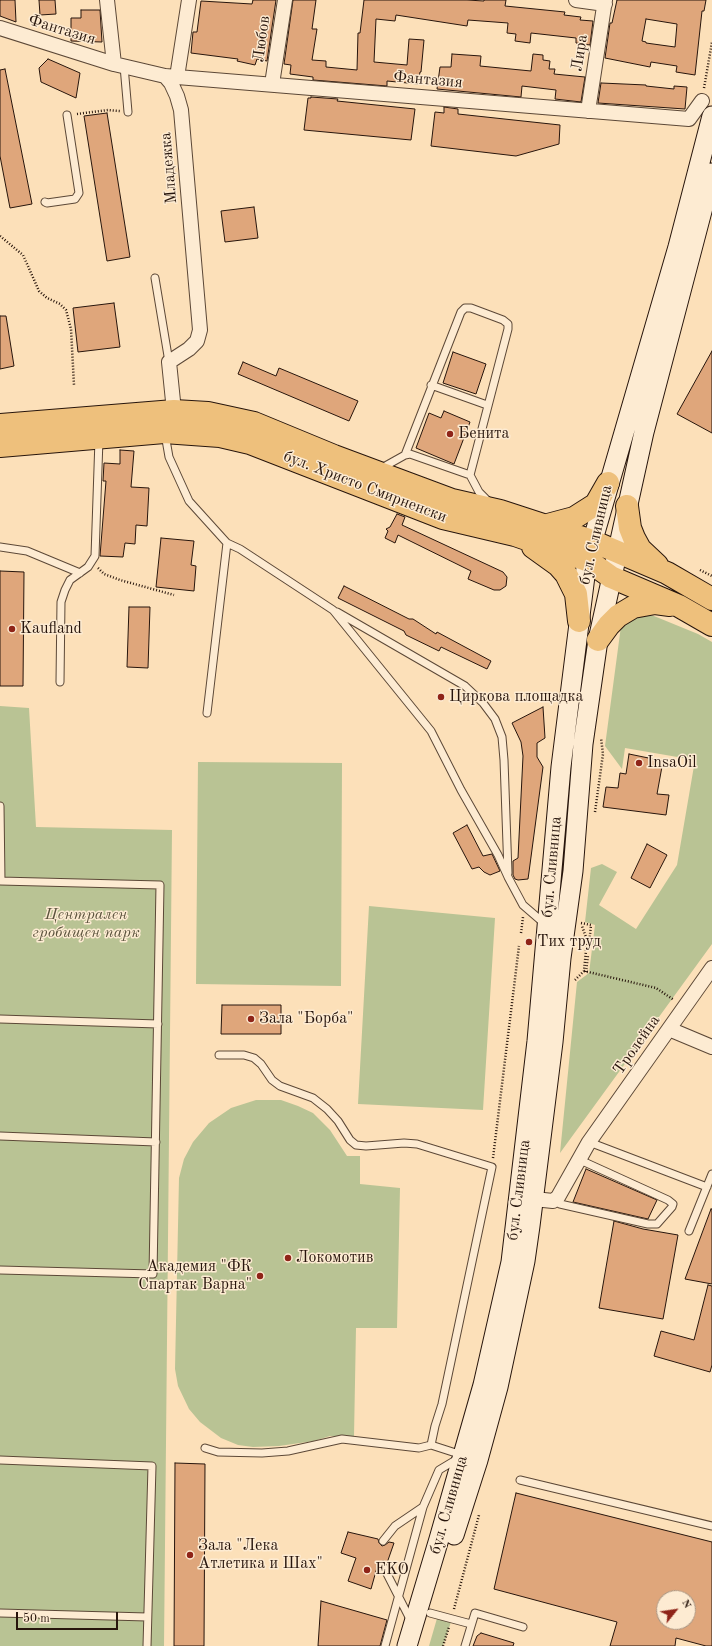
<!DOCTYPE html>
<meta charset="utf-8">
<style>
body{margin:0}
#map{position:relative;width:712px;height:1646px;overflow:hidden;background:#fce0b9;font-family:"Old Standard TT",serif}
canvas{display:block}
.north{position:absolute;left:656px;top:1590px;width:40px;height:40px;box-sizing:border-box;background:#fdebd2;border:1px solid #a79583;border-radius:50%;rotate:60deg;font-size:11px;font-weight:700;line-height:16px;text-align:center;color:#27150c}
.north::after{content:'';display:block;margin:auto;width:14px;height:18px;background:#8f2418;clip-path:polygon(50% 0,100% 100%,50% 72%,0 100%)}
.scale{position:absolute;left:16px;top:1612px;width:102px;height:18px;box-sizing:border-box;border:2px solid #27150c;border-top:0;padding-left:5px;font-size:12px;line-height:14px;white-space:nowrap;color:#27150c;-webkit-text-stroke:3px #fdebd2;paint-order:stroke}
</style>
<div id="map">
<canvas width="712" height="1646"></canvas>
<div class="north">N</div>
<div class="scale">50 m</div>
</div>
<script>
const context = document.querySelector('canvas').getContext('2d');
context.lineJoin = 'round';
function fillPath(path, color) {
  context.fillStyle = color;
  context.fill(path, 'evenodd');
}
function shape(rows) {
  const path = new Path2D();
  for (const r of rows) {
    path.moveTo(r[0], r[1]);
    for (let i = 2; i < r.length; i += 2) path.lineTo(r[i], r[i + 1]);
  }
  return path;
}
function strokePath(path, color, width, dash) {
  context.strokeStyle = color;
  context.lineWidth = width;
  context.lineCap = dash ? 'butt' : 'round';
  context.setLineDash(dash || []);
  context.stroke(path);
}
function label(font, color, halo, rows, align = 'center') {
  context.font = font + ' "Old Standard TT",serif';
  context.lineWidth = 3;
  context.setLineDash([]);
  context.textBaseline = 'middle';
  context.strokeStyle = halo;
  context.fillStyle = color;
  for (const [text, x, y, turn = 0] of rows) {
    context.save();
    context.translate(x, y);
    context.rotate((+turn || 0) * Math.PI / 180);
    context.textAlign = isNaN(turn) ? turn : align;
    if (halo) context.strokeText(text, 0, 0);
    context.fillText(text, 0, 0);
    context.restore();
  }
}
const green = shape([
 [641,613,654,616,698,634,712,642,712,944,560,1153,577,982,589,973,595,925,585,922,591,868,602,864,617,872,599,905,636,929,677,865,695,760,625,748,622,769,605,746,621,626],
 [0,706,29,708,36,827,172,830,164,1646,0,1646],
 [198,762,342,763,341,986,196,984],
 [369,906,495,918,483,1110,358,1104],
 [256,1100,281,1100,298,1106,313,1113,330,1130,347,1156,360,1156,360,1184,400,1188,397,1328,356,1328,354,1436,330,1436,314,1441,279,1446,253,1447,238,1445,221,1438,200,1422,189,1409,178,1386,175,1369,179,1178,184,1159,193,1142,209,1123,231,1108],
 [438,1615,452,1619,443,1646,429,1646]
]);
const building = shape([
 [0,0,15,0,16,22,0,16,0,0],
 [39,0,55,0,56,14,40,15,39,0],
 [253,0,276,0,267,61,257,59,255,65,237,61,238,59,191,53,193,32,197,32,201,1,252,4,253,0],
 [293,0,316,0,312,29,317,29,312,60,326,61,326,67,357,70,358,33,360,33,364,0,467,0,484,1,484,0,506,0,505,6,565,12,564,15,581,17,580,20,593,21,590,45,576,43,576,38,531,33,530,43,515,41,516,34,507,33,508,23,468,20,467,26,396,15,395,21,376,19,374,62,407,65,409,39,424,40,421,72,420,72,418,84,387,81,387,86,313,80,313,77,290,74,291,65,284,64,293,0],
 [617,0,706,0,704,11,702,11,695,75,676,72,677,66,651,62,650,67,605,58,610,23,612,23,617,0],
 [646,19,677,24,675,47,646,43,646,42,642,41,646,19],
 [81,10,100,10,102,42,71,41,71,18,81,18,81,10],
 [452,54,481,56,480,66,531,71,533,54,543,55,543,60,550,61,549,69,555,69,554,74,585,77,581,102,555,99,556,90,522,86,521,97,437,89,440,67,451,67,452,54],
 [48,59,80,73,76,98,41,82,39,68,48,59],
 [5,69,32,204,10,208,0,156,0,70,5,69],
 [601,83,646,85,646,86,674,89,674,86,687,87,685,109,598,103,601,83],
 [311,97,338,99,337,101,415,109,411,140,304,130,308,98,311,98,311,97],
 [444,107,458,109,458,114,560,125,559,144,516,156,431,146,435,112,444,113,444,107],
 [107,113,130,257,107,261,84,116,107,113],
 [254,207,258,238,225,242,221,211,254,207],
 [114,303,120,347,78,352,73,308,114,303],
 [0,316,6,316,14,366,0,369,0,316],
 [712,351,712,433,677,414,712,351],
 [453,352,486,364,476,394,443,383,453,352],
 [243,362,276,376,279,368,358,401,349,421,238,374,243,362],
 [444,411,470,422,454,464,416,448,429,413,441,418,444,411],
 [120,450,134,451,131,487,149,488,147,526,136,525,135,544,125,543,123,557,100,556,106,481,103,481,104,463,120,464,120,450],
 [397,514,405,517,402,525,503,572,507,577,506,586,500,590,494,590,468,579,471,571,398,535,395,543,385,538,388,531,386,529,390,527,397,514],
 [161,538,194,541,191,565,196,566,194,591,156,587,161,538],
 [0,571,24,572,23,686,0,686,0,571],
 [344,586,409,619,413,619,436,634,437,632,491,661,487,669,441,647,439,651,406,635,404,631,338,598,344,586],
 [129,607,150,607,148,668,127,667,129,607],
 [543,707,545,738,537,743,537,757,543,767,529,872,528,879,518,880,515,879,513,875,513,861,518,858,523,756,521,742,512,723,543,707],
 [629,754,663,761,657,794,669,795,666,815,603,807,606,787,618,788,620,773,626,774,629,754],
 [467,825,483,856,492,854,500,871,490,875,484,872,479,867,472,869,453,833,467,825],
 [647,844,667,855,650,888,631,878,647,844],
 [222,1005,281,1005,281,1034,221,1034,222,1005],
 [586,1169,657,1200,648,1219,573,1202,586,1169],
 [711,1209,712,1209,712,1284,685,1279,711,1209],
 [614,1221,643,1229,678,1235,663,1319,599,1308,614,1221],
 [708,1285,712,1286,712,1365,710,1372,654,1356,661,1331,694,1340,708,1285],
 [175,1463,205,1464,204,1646,174,1646,175,1463],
 [516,1493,712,1542,712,1646,706,1646,676,1638,675,1646,610,1646,617,1622,494,1589,516,1493],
 [664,1598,688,1598,688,1622,664,1622,664,1598],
 [348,1532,378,1539,379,1543,382,1546,385,1545,389,1542,394,1543,387,1563,383,1561,378,1564,371,1589,348,1581,356,1558,341,1553,348,1532],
 [321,1601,387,1620,380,1646,318,1646,321,1601],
 [481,1633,514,1643,513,1646,473,1646,477,1636,481,1633]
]);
const path = shape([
 [704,88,712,42],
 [77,114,108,110,120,111],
 [0,236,23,255,39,291,47,298,60,304,66,310,71,329,74,385],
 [98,568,104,574,120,580,174,595],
 [700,570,712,576],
 [595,812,603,754,601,738],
 [581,923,591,925,589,944],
 [521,933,523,917],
 [584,971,656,988,674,1000],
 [586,972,588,955],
 [575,980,584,971,587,940,582,926],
 [493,1158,519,946],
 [454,1609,479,1515],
 [443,1646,449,1627]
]);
const lane = shape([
 [124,66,128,112],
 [45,202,47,203,75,199,79,193,67,115],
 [155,278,169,362],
 [431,385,487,405],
 [165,434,169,457,189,501,227,543,240,549,333,610,431,731,461,790,498,855,508,877,523,905,545,924],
 [405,455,461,312,465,308,471,308,503,320,508,324,508,329,470,475,479,492,488,501],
 [380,469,405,455,410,454,470,475],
 [0,547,27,551,80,573],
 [337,612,465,686,483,703,495,719,502,737,504,760,508,873],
 [60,682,61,602,65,590,70,580,88,567,95,556,99,439],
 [207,713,227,543],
 [0,806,1,881],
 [0,881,160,885,153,1274,0,1270],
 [0,1019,158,1024],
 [219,1055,244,1055,254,1058,261,1064,272,1080,280,1086,313,1098,327,1109,338,1121,350,1140,356,1145,366,1146,404,1143,417,1144,492,1167,442,1404,435,1426,431,1445,462,1455],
 [0,1136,156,1142],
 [589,1142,707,1187],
 [554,1200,560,1204,648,1224,657,1224,672,1207,673,1204,668,1200,580,1160],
 [689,1231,712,1174],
 [205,1448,218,1452,262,1453,288,1451,342,1439,419,1448,431,1445],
 [0,1460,152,1466,147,1646],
 [520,1480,712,1526],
 [383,1541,395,1526,423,1507],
 [383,1566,411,1621],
 [0,1613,147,1617],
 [430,1613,471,1624],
 [385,1646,423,1507,439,1470,459,1458],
 [465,1646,475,1613,523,1627]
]);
const street = shape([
 [107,0,114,64,165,76,171,83,177,96,181,110,200,330,197,341,189,349,169,362,174,411],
 [576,0,605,4],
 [0,28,114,64],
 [165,76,689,119,702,101],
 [177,77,189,0],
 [272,84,285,0],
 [588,111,605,0],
 [669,1029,712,1047],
 [534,1199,553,1201,558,1197,589,1142,712,968]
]);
const secondary = shape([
 [454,1535,478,1460,498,1387,525,1261,530,1226,553,1042,561,958,573,871,583,744,598,640,644,432,712,173],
 [407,1646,439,1539,483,1385,511,1262,537,1041,561,767,587,560,678,247,712,116]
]);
const primary = shape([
 [0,425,174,411,208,413,254,423,334,456,452,500,500,511,592,541,667,573,712,599],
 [0,446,164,432,220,436,250,443,443,518,515,535,587,560,611,577,679,606,712,625],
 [627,506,630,528,634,538,640,549,657,565],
 [544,526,574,518,596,504,608,483],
 [533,547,558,565,566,574,576,594,579,621],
 [598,640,609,625,618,616,633,607,655,603,670,605]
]);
const markers = [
 [450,434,4,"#8f2418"],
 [12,629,4,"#8f2418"],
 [441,697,4,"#8f2418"],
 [639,763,4,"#8f2418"],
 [529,942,4,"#8f2418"],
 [251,1019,4,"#8f2418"],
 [288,1258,4,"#8f2418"],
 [260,1276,4,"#8f2418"],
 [190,1555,4,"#8f2418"],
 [367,1570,4,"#8f2418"]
];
const streetNames = [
 ["Фантазия",62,30,17],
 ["Любов",262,39,-82],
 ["Лира",580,53,-81],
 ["Фантазия",428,80,5],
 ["Младежка",169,168,-95],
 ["бул. Христо Смирненски",365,487,21],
 ["бул. Сливница",596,535,-77],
 ["бул. Сливница",552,867,-85],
 ["Тролейна",637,1045,-55],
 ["бул. Сливница",519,1190,-83],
 ["бул. Сливница",449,1505,-74]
];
const poiNames = [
 ["Бенита",458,434],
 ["Kaufland",20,629],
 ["Циркова площадка",449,697],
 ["InsaOil",647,763],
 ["Тих труд",537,942],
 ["Зала \"Борба\"",259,1019],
 ["Локомотив",296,1258],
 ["Академия \"ФК",252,1267,"right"],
 ["Спартак Варна\"",252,1285,"right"],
 ["Зала \"Лека",198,1546],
 ["Атлетика и Шах\"",198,1564],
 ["EKO",375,1570]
];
const parkNames = [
 ["Централен",86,915],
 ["гробищен парк",86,933]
];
fillPath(green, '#b9c394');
fillPath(building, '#dfa67b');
strokePath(building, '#27150c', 1);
strokePath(lane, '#5c4837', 9);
strokePath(street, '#5c4837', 16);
strokePath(secondary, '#27150c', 21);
strokePath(primary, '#27150c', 24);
strokePath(path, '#27150c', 2.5, [1, 2]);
strokePath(lane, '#fdebd2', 7);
strokePath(street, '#fdebd2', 14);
strokePath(secondary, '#fdebd2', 19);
strokePath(primary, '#eec07c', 22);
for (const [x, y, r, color] of markers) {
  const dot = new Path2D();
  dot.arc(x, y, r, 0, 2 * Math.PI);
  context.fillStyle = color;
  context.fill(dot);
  strokePath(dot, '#fdebd2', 1.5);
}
label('16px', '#27150c', '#fdebd2', streetNames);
label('16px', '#27150c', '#fdebd2', poiNames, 'left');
label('italic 16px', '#5a523c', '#fdebd2', parkNames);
</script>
